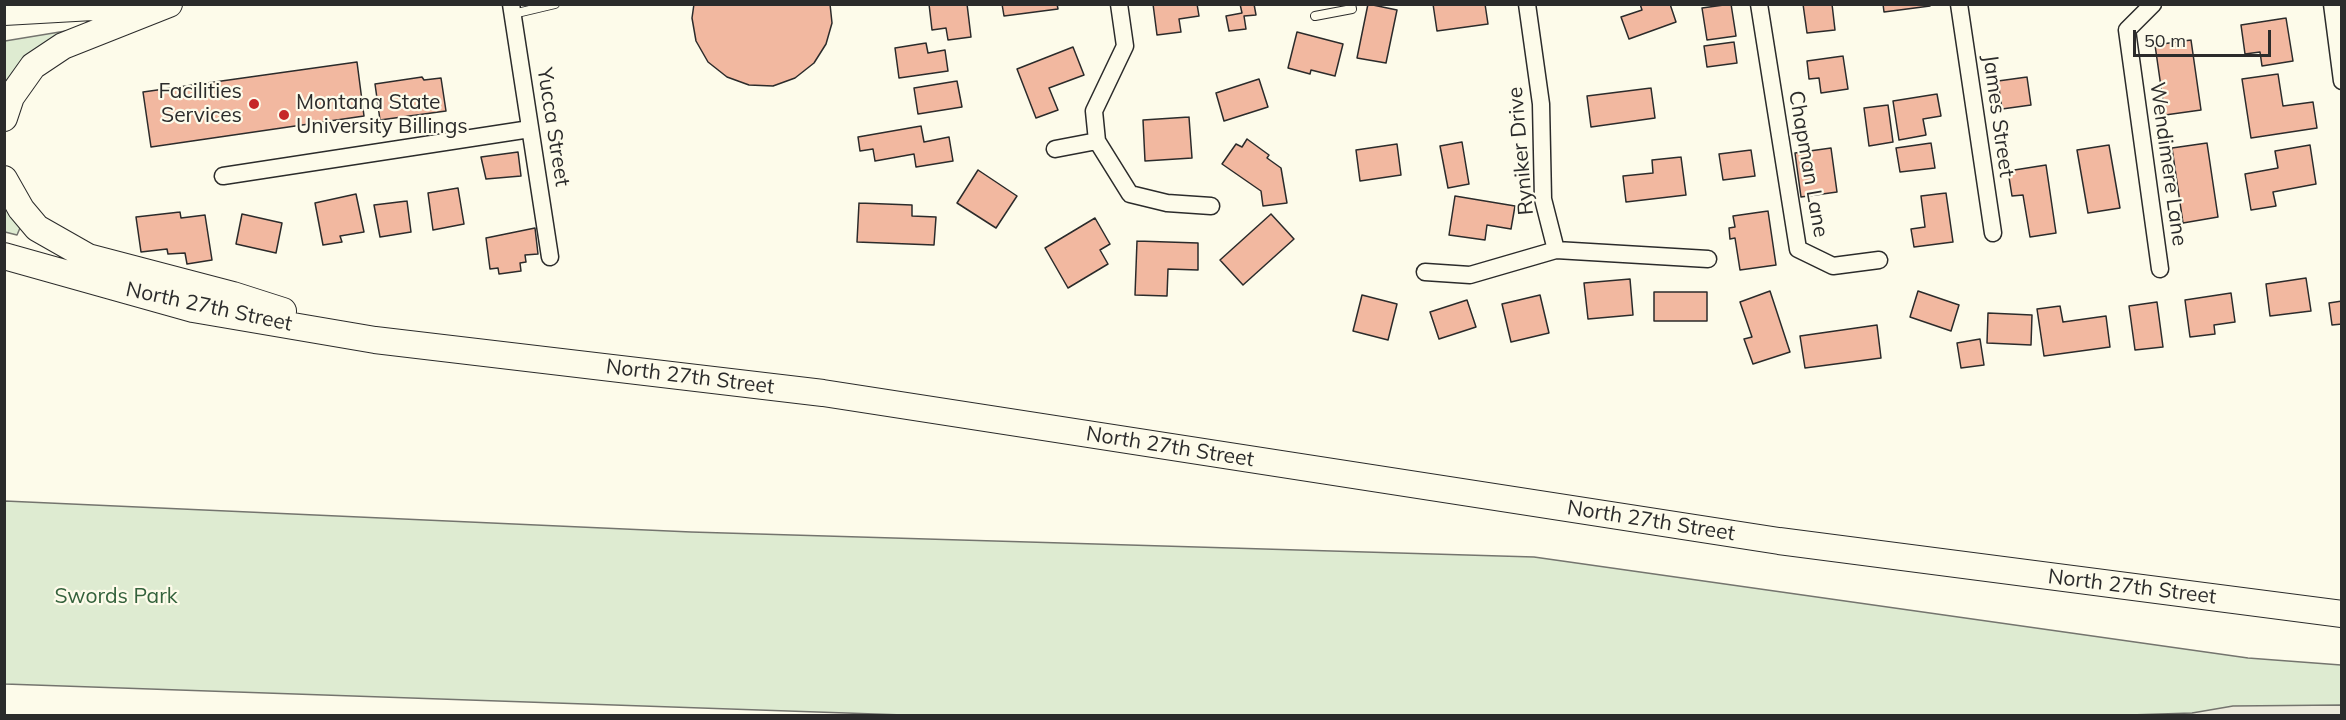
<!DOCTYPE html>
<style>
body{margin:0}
#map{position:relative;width:2346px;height:720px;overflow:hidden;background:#fdfbea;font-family:Mulish,sans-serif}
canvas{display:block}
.frame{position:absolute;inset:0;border:6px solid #2b2b2b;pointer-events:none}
.scale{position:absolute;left:2133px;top:30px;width:138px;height:27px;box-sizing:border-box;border:3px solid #2b2b2b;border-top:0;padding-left:8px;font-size:18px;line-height:21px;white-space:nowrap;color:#2b2b2b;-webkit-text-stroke:4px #fdfbea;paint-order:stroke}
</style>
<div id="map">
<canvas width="2346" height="720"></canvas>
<div class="frame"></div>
<div class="scale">50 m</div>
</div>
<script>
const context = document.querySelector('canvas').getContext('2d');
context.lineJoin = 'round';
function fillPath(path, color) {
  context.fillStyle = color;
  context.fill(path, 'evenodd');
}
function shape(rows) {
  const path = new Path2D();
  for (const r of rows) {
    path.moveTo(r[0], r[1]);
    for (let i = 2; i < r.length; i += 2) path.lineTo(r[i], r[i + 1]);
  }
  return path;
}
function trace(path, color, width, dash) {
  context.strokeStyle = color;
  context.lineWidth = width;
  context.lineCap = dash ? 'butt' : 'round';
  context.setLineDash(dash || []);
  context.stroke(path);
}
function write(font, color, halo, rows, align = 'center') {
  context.font = font + ' Mulish,sans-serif';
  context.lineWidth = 4.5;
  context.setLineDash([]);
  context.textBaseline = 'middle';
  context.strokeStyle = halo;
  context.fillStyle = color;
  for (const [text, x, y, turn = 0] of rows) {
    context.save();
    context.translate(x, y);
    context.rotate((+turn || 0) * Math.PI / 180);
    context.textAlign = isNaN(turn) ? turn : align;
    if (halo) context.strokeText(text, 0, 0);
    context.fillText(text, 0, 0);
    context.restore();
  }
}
const green = shape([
 [96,26,5,89,5,41,96,26],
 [4,202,20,228,17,235,5,232,4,202],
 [5,501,691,532,1534,557,2248,658,2341,665,2342,715,933,716,5,684,5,501]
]);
fillPath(green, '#deebd1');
trace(green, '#74746e', 1.5);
const parking = shape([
 [2341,705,2341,716,2129,715,2192,713,2233,706,2341,705]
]);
fillPath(parking, '#eceadb');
trace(parking, '#74746e', 1.5);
const building = shape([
 [694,4,830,4,832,23,826,44,814,63,795,78,773,86,749,85,727,77,708,62,696,41,692,18,694,4],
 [929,4,967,4,971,37,948,40,946,28,932,30,929,4],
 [1002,4,1057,4,1058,9,1004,16,1002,4],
 [1153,4,1197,4,1199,16,1179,19,1181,32,1157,35,1153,4],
 [1240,4,1254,4,1256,15,1244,16,1246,29,1229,31,1226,16,1242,13,1240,4],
 [1368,4,1397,10,1386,63,1357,58,1368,4],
 [1433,4,1485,4,1488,24,1437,31,1433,4],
 [1640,4,1670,4,1676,22,1629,39,1621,17,1642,10,1640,4],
 [1731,4,1736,36,1707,40,1702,8,1731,4],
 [1803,4,1832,4,1835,30,1807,33,1803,4],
 [1883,4,1930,4,1930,6,1884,12,1883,4],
 [2286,18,2293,61,2262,66,2260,52,2245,54,2241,25,2286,18],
 [1297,32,1343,44,1335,76,1311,70,1310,74,1288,68,1297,32],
 [2191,40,2201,110,2165,115,2155,45,2191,40],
 [1734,42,1737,63,1707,67,1704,46,1734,42],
 [926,43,928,53,945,50,948,71,899,78,895,48,926,43],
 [1073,47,1084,75,1049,88,1058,110,1036,118,1017,69,1073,47],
 [1843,56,1848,89,1821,93,1819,78,1809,79,1807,61,1843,56],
 [357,62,364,116,151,147,143,92,357,62],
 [2278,74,2283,106,2313,102,2317,128,2251,138,2242,79,2278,74],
 [422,77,424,80,441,78,446,111,380,120,375,84,422,77],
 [2027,77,2031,105,2002,109,1998,81,2027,77],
 [1259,79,1268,107,1224,121,1216,93,1259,79],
 [957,81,962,107,918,114,914,88,957,81],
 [1651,88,1655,118,1591,127,1587,96,1651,88],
 [1937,94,1941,116,1923,119,1926,135,1899,140,1893,101,1937,94],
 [1888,105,1893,142,1869,146,1864,108,1888,105],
 [1189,117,1192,158,1145,161,1143,120,1189,117],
 [921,126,924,142,949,137,953,161,916,167,914,154,875,161,873,149,860,151,858,137,921,126],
 [1247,139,1269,155,1267,158,1281,168,1287,203,1263,206,1261,191,1222,164,1236,144,1242,147,1247,139],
 [1462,142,1469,184,1448,188,1440,146,1462,142],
 [1931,143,1935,168,1900,172,1896,148,1931,143],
 [2207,143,2218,217,2183,223,2172,148,2207,143],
 [1397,144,1401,175,1360,181,1356,150,1397,144],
 [2109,145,2120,208,2088,213,2077,150,2109,145],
 [2310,145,2316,184,2273,192,2276,206,2251,210,2245,174,2278,168,2275,151,2310,145],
 [1831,148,1837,192,1801,197,1795,153,1831,148],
 [1751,150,1755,176,1723,180,1719,154,1751,150],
 [518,152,521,176,486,179,481,157,518,152],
 [1681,157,1686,195,1626,202,1623,176,1653,173,1652,160,1681,157],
 [2046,165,2056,233,2030,237,2023,195,2012,196,2008,171,2046,165],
 [978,170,1017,196,996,228,957,203,978,170],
 [458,188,464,224,433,230,428,193,458,188],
 [1946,193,1953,242,1914,247,1911,229,1925,227,1921,196,1946,193],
 [356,194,364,232,340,236,342,242,323,245,315,203,356,194],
 [1455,196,1515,206,1511,229,1487,225,1485,240,1449,235,1455,196],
 [407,201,411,232,380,237,374,205,407,201],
 [859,203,912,205,912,216,936,217,934,245,857,242,859,203],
 [1768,211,1776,265,1740,270,1735,238,1730,239,1729,228,1735,227,1733,216,1768,211],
 [180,212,181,218,205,215,212,260,187,264,185,253,168,254,167,249,141,252,136,217,180,212],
 [242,214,282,223,276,253,236,244,242,214],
 [1271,214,1294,239,1243,285,1220,260,1271,214],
 [1095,218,1110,244,1100,250,1108,264,1068,288,1045,248,1095,218],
 [535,228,538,254,525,255,526,262,520,263,521,271,499,274,498,268,490,269,486,238,535,228],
 [1137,241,1198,243,1198,270,1168,269,1167,296,1135,295,1137,241],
 [2306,278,2311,311,2270,316,2266,284,2306,278],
 [1630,279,1633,315,1588,319,1584,283,1630,279],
 [1770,291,1790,352,1753,364,1744,339,1752,337,1740,302,1770,291],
 [1918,291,1959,305,1951,331,1910,317,1918,291],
 [1654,292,1707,292,1707,321,1654,321,1654,292],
 [2231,293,2235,322,2214,325,2215,334,2190,337,2185,300,2231,293],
 [1362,295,1397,304,1388,340,1353,331,1362,295],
 [1540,295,1549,333,1511,342,1502,304,1540,295],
 [1467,300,1476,327,1439,339,1430,312,1467,300],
 [2342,301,2342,324,2332,325,2329,303,2342,301],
 [2157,302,2163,347,2135,350,2129,306,2157,302],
 [2060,306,2063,322,2106,316,2110,347,2044,356,2037,309,2060,306],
 [1988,313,2032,315,2031,345,1987,343,1988,313],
 [1877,325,1881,358,1805,368,1800,336,1877,325],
 [1980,339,1984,365,1961,368,1957,343,1980,339]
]);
fillPath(building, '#f2b8a0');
trace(building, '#2b2b2b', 1.5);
const service = shape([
 [513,14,555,4],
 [1315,16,1352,9,1351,4]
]);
const minor = shape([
 [511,4,550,257],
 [1119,4,1125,46,1094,111,1097,141,1130,194,1167,203,1211,206],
 [1527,4,1541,104,1543,199,1556,250,1708,259],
 [1759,4,1798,249,1833,266,1879,260],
 [1959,4,1993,233],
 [2153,4,2127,30,2160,269],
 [2332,4,2342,81],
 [1055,149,1097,141],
 [223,176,530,129],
 [1425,272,1470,275,1556,250]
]);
const primary = shape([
 [4,12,146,4],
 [4,118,11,97,33,66,63,46,169,4],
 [4,179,21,209,37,228,88,257,233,295,283,311],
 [4,256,193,309,375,340,823,393,1779,541,2342,614]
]);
trace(service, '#2b2b2b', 10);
trace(minor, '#2b2b2b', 19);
trace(primary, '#2b2b2b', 28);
trace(service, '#fdfbea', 8);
trace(minor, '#fdfbea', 16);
trace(primary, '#fdfbea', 26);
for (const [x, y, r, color] of [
 [254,104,6,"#c62828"],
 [284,115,6,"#c62828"]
]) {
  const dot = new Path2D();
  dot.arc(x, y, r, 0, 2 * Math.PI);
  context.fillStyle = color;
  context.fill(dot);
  trace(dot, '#fdfbea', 2);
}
write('21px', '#2b2b2b', '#fdfbea', [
 ["Facilities",242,92],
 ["Services",242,116],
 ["Montana State",296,103,"left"],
 ["University Billings",296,127,"left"]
], 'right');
write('21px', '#2b2b2b', '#fdfbea', [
 ["James Street",1998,116,82],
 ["Yucca Street",553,127,81],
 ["Ryniker Drive",1521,151,-95],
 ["Chapman Lane",1808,164,80],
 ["Wendimere Lane",2168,164,82],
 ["North 27th Street",209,307,12],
 ["North 27th Street",690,377,7],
 ["North 27th Street",1170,447,9],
 ["North 27th Street",1651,521,9],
 ["North 27th Street",2132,587,7]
]);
write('21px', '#34623c', '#fdfbea', [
 ["Swords Park",116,597]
]);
</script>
